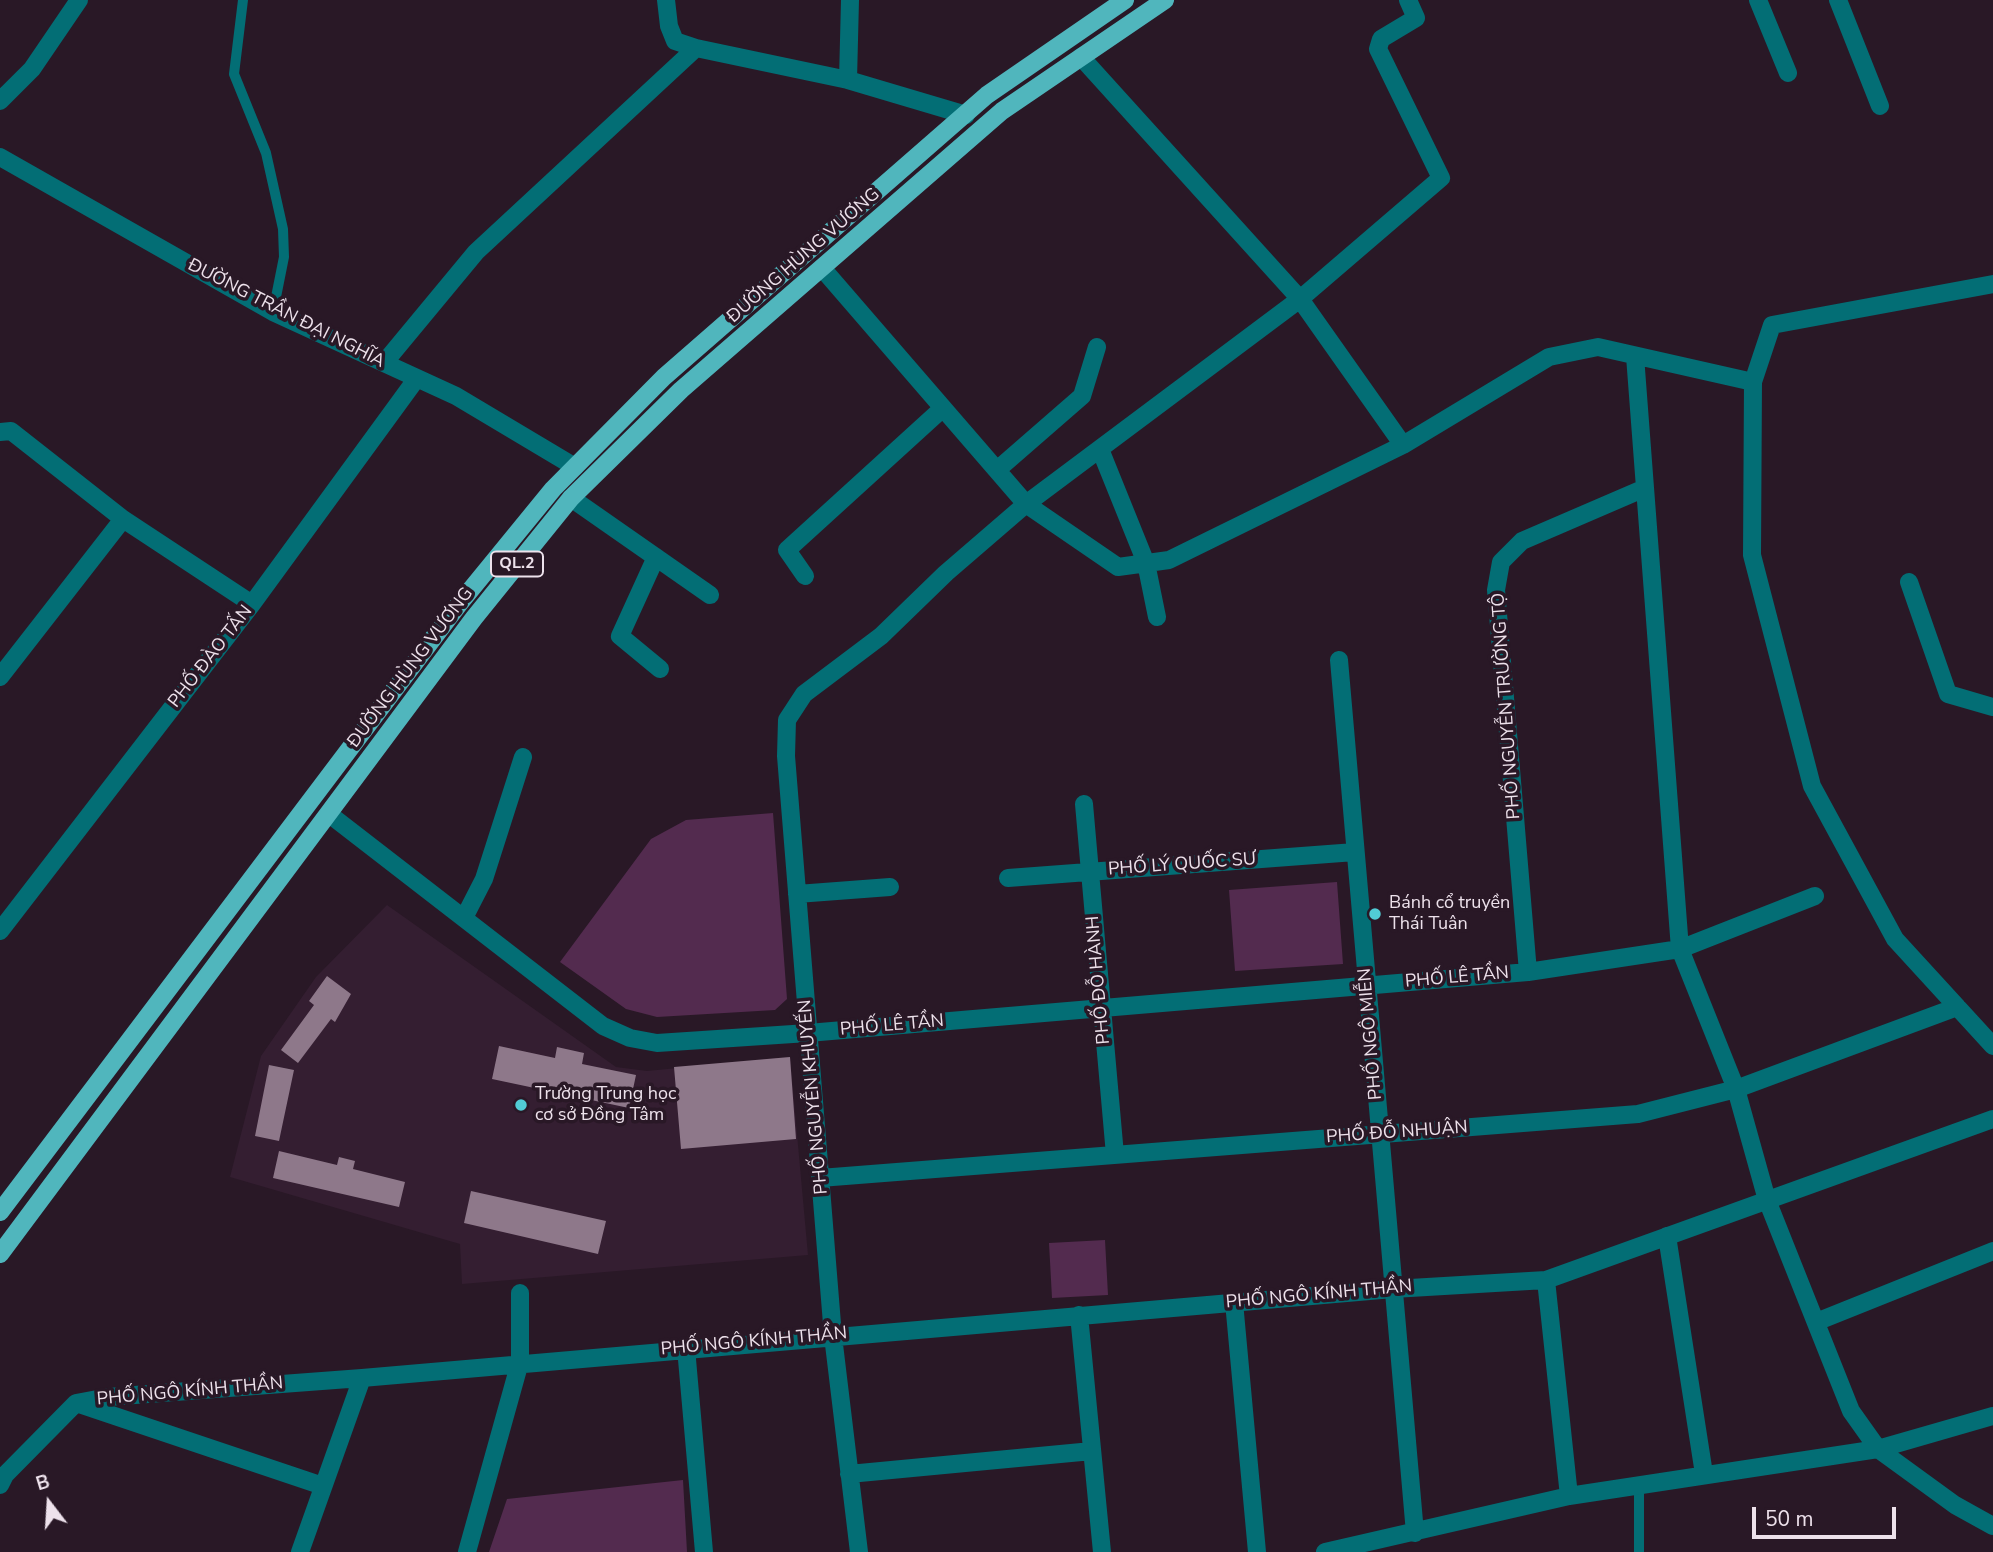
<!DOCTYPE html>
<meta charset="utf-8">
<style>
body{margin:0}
#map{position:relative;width:1993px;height:1552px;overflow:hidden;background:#291826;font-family:"Nunito Sans",sans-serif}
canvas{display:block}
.north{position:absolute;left:14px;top:1468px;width:70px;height:70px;-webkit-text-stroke:5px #291826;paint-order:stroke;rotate:343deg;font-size:19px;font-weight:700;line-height:28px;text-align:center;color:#ede1eb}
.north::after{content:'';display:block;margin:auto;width:24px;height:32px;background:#ede1eb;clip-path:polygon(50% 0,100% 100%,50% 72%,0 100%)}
.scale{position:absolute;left:1752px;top:1507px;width:144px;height:32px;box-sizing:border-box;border:4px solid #ede1eb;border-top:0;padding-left:9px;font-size:21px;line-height:24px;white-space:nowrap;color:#ede1eb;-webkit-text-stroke:5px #291826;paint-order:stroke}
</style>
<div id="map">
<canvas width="1993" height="1552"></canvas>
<div class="north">B</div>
<div class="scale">50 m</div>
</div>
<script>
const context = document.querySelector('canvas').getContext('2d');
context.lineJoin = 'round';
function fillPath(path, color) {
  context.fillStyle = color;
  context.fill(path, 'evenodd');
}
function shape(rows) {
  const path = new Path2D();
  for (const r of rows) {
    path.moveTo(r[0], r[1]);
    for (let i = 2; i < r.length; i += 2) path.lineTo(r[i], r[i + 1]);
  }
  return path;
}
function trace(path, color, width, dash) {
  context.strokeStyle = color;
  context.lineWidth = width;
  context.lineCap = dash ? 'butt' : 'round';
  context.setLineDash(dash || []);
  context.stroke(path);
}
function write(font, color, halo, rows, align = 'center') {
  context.font = font + ' "Nunito Sans",sans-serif';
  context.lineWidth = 7;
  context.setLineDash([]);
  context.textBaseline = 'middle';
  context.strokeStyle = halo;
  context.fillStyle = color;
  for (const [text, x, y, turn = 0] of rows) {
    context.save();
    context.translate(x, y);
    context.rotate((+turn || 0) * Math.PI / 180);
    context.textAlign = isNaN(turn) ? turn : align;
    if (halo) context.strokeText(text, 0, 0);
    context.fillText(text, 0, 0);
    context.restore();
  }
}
fillPath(shape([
 [387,905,616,1067,647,1071,790,1057,808,1255,462,1284,460,1244,230,1177,261,1056,316,977]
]), '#341e31');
fillPath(shape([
 [773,813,787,999,775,1010,657,1017,626,1009,560,962,651,839,686,820],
 [1337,882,1343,964,1235,971,1229,890],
 [1105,1240,1108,1295,1052,1298,1049,1243],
 [683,1480,687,1552,489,1552,507,1499]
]), '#532b4f');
fillPath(shape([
 [327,976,351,994,335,1022,331,1019,298,1063,281,1050,314,1005,309,1001],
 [499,1046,555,1058,557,1047,584,1053,582,1064,636,1075,629,1108,492,1079],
 [790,1057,796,1139,681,1149,674,1067],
 [269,1065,294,1070,279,1141,255,1136],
 [279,1151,337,1165,339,1157,355,1161,353,1169,405,1182,399,1207,273,1178],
 [471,1191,606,1221,598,1254,464,1223]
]), '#8e788a');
trace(shape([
 [243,0,234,74,266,153,283,229,284,257,273,312],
 [1639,1484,1639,1552]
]), '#036e75', 10);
trace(shape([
 [666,0,669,26,675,41,696,48,848,80],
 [850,0,848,80,966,115],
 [1758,0,1788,73],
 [1838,0,1880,106],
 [1081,57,1300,299,1403,445],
 [0,101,32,69,79,0],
 [0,157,273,312,456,396,575,467],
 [822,268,1026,504,1118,567,1169,560,1403,445,1549,357,1598,347,1753,382],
 [1993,284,1772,325,1753,382,1752,555,1812,786,1895,939,1993,1046],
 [1635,356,1680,949,1736,1089,1767,1200,1851,1411,1878,1449,1955,1505,1993,1526],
 [384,363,476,252,696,48],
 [0,432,11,431,123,519,252,604],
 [1100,449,1146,563,1157,617],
 [997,470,1082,396,1097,347],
 [571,498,710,595],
 [656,557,620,636,660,669],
 [805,576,787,550,943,408],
 [1909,582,1948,694,1993,707],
 [1339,660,1415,1533],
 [0,677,123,519],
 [1084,804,1115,1155],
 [329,814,603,1026,630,1038,657,1043,808,1033,1528,972,1680,949,1815,896],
 [1008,878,1355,852],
 [797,894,890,887],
 [465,916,484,879,523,757],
 [0,931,252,604,417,378],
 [1528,972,1496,590,1501,562,1522,541,1645,488],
 [820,1178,1638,1114,1736,1089,1957,1007],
 [1667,1236,1704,1474],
 [1546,1280,1569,1496],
 [1234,1302,1257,1552],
 [1079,1315,1102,1552],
 [1816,1322,1993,1251],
 [686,1348,704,1552],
 [79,1404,323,1486],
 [849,1474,1092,1451],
 [0,1485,5,1475,76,1403,108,1397,362,1378,1393,1289,1546,1280,1993,1119],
 [300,1552,362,1378],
 [467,1552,520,1362,520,1293],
 [859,1552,833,1336,786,756,787,720,804,694,881,636,946,573,1026,504,1300,299,1441,178,1378,49,1381,39,1416,18,1408,0],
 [1325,1552,1569,1496,1878,1449,1993,1416]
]), '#036e75', 18);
trace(shape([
 [0,1212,459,604,553,489,664,377,987,95,1125,0],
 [0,1254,474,618,571,498,681,390,1002,111,1165,0]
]), '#50b6bd', 18);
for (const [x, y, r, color] of [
 [1375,914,7,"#51ccd5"],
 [521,1105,7,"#51ccd5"]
]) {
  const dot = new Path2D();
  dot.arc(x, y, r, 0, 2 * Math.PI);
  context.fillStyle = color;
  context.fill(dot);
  trace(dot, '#291826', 2.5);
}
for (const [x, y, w] of [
 [517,564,52]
]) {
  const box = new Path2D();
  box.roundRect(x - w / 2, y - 12.5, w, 25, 5);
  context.fillStyle = '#291826';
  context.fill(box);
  trace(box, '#ede1eb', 2);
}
write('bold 16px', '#ede1eb', null, [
 ["QL.2",517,564]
]);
write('18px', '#ede1eb', '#291826', [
 ["ĐƯỜNG HÙNG VƯƠNG",804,256,-41],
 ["ĐƯỜNG TRẦN ĐẠI NGHĨA",286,314,27],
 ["PHỐ ĐÀO TẤN",211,657,-52],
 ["ĐƯỜNG HÙNG VƯƠNG",411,668,-53],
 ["PHỐ NGUYỄN TRƯỜNG TỘ",1507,706,-94],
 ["PHỐ LÝ QUỐC SƯ",1182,865,-4],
 ["PHỐ LÊ TẦN",1457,978,-5],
 ["PHỐ ĐỖ HÀNH",1099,980,-95],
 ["PHỐ LÊ TẦN",892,1026,-5],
 ["PHỐ NGÔ MIỄN",1371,1034,-95],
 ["PHỐ NGUYỄN KHUYẾN",814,1097,-95],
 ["PHỐ ĐỖ NHUẬN",1397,1133,-4],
 ["PHỐ NGÔ KÍNH THẦN",1319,1295,-5],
 ["PHỐ NGÔ KÍNH THẦN",754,1342,-5],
 ["PHỐ NGÔ KÍNH THẦN",190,1392,-5]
]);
write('18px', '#ede1eb', '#291826', [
 ["Bánh cổ truyền",1389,904],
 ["Thái Tuân",1389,925],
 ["Trường Trung học",535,1095],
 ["cơ sở Đồng Tâm",535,1116]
], 'left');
</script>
